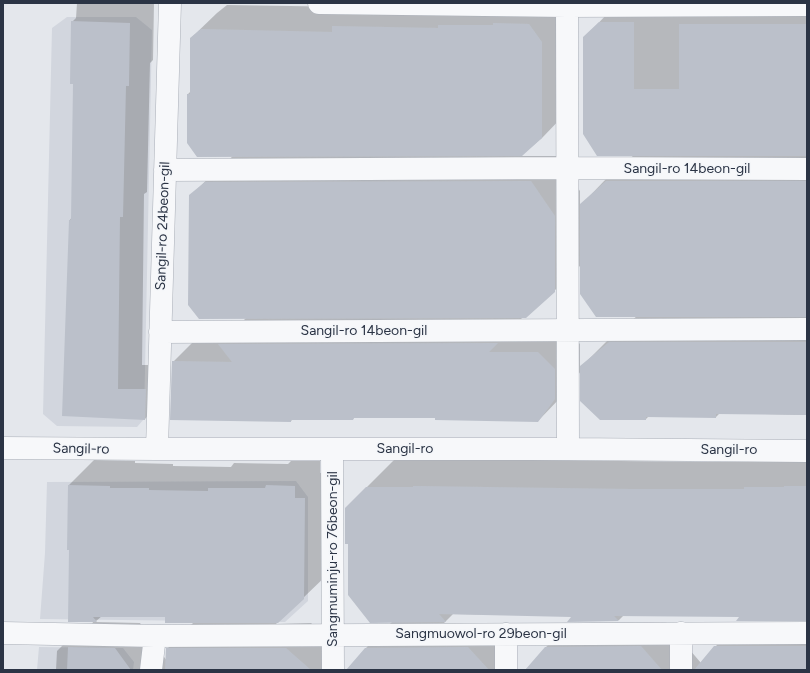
<!DOCTYPE html>
<style>
body{margin:0}
#map{position:relative;width:810px;height:673px;overflow:hidden;background:#e4e7ec;font-family:Figtree,sans-serif}
canvas{display:block}
.frame{position:absolute;inset:0;border:4px solid #2b3445;pointer-events:none}
</style>
<div id="map">
<canvas width="810" height="673"></canvas>
<div class="frame"></div>
</div>
<script>
const context = document.querySelector('canvas').getContext('2d');
context.lineJoin = 'round';
function fillPath(path, color) {
  context.fillStyle = color;
  context.fill(path, 'evenodd');
}
function shape(rows) {
  const path = new Path2D();
  for (const r of rows) {
    path.moveTo(r[0], r[1]);
    for (let i = 2; i < r.length; i += 2) path.lineTo(r[i], r[i + 1]);
  }
  return path;
}
function trace(path, color, width, dash) {
  context.strokeStyle = color;
  context.lineWidth = width;
  context.lineCap = dash ? 'butt' : 'round';
  context.setLineDash(dash || []);
  context.stroke(path);
}
function write(font, color, halo, rows, align = 'center') {
  context.font = font + ' Figtree,sans-serif';
  context.lineWidth = 3;
  context.setLineDash([]);
  context.textBaseline = 'middle';
  context.strokeStyle = halo;
  context.fillStyle = color;
  for (const [text, x, y, turn = 0] of rows) {
    context.save();
    context.translate(x, y);
    context.rotate((+turn || 0) * Math.PI / 180);
    context.textAlign = isNaN(turn) ? turn : align;
    if (halo) context.strokeText(text, 0, 0);
    context.fillText(text, 0, 0);
    context.restore();
  }
}
fillPath(shape([
 [67,17,136,17,152,30,144,419,137,427,57,426,43,414,52,28],
 [296,481,308,497,308,601,285,622,40,619,45,553,47,482],
 [39,647,123,648,134,662,133,670,37,670]
]), '#d2d6de');
fillPath(shape([
 [77,3,154,3,153,60,150,63,147,192,144,194,142,365,170,365,169,394,145,419,63,415,70,220,72,217,74,83,72,22,76,18],
 [557,3,567,112,542,138,520,156,556,156,580,191,580,206,606,179,634,155,584,38,609,12,807,3,807,415,720,413,716,417,649,416,646,419,581,371,563,395,538,421,436,418,355,417,353,419,293,419,291,421,173,362,198,337,227,337,246,318,190,196,216,171,233,156,188,94,191,91,191,38,217,13,227,5,353,7],
 [581,265,637,316,607,341,580,368,580,344,563,328,513,327,523,317,554,291],
 [442,459,711,462,770,462,772,460,807,459,807,616,624,615,619,620,569,621,573,616,453,614,444,623,493,623,509,639,508,670,347,670,366,648,393,621,367,487,394,460,440,460],
 [94,460,135,461,135,463,173,464,173,466,231,467,234,463,288,464,291,461,320,461,320,473,329,473,329,573,276,624,311,623,332,641,331,670,56,670,57,651,82,626,90,626,94,621,70,549,69,485],
 [102,616,166,616,194,622,167,649,167,661,140,623,95,622],
 [666,622,701,663,715,647,740,622,798,622,792,628,807,628,807,670,526,670,546,647,571,623]
]), '#0003');
fillPath(shape([
 [71,21,130,23,129,86,126,86,123,217,120,217,118,389,146,389,145,420,62,416,69,220,71,220,73,84,70,84],
 [599,22,634,22,634,89,679,89,679,24,807,24,807,156,597,156,583,134,583,37],
 [493,23,529,24,542,42,542,138,522,156,197,157,187,143,187,94,190,94,190,38,201,29,332,32,332,26,438,28,438,25,493,25],
 [531,181,555,216,555,292,526,318,199,319,188,305,189,195,205,182],
 [606,181,807,181,807,317,596,317,580,294,580,204],
 [609,342,807,342,807,415,716,414,716,418,646,417,646,420,600,420,580,401,580,366],
 [498,343,489,352,538,352,555,369,555,399,538,422,435,420,435,418,354,418,353,420,291,420,291,422,170,420,172,361,232,362,218,344],
 [68,485,110,486,110,488,149,488,149,490,208,491,208,488,265,488,266,485,295,486,295,498,305,498,304,599,278,623,165,623,165,617,93,617,97,622,68,622,69,550,67,550],
 [413,486,629,489,744,489,744,487,784,487,784,486,807,486,807,621,736,621,739,617,614,616,619,621,567,622,571,617,439,614,446,622,370,623,348,595,348,544,345,544,345,508,366,487,413,487],
 [641,646,662,670,525,670,545,647],
 [714,646,807,646,807,670,694,670],
 [68,647,115,648,131,670,67,670],
 [468,647,489,670,346,670,365,648],
 [166,648,286,648,311,670,165,670]
]), '#bbc0ca');
const minor = shape([
 [319,3,567,6,807,5],
 [567,3,568,449],
 [165,170,567,168,807,169],
 [160,332,807,329],
 [3,448,157,449,568,449,807,451],
 [157,449,170,3],
 [332,449,333,670],
 [3,633,155,636,807,633],
 [681,633,681,670],
 [506,634,506,670],
 [151,670,155,636]
]);
trace(minor, '#a9aeb7', 23);
trace(minor, '#f7f8fa', 22);
write('14px', '#2b3445', '#f4f6f9', [
 ["Sangil-ro 14beon-gil",687,169],
 ["Sangil-ro 24beon-gil",163,226,-88],
 ["Sangil-ro 14beon-gil",364,331],
 ["Sangil-ro",81,449,1],
 ["Sangil-ro",405,449],
 ["Sangil-ro",729,450],
 ["Sangmuminju-ro 76beon-gil",333,559,-90],
 ["Sangmuowol-ro 29beon-gil",481,634]
]);
</script>
